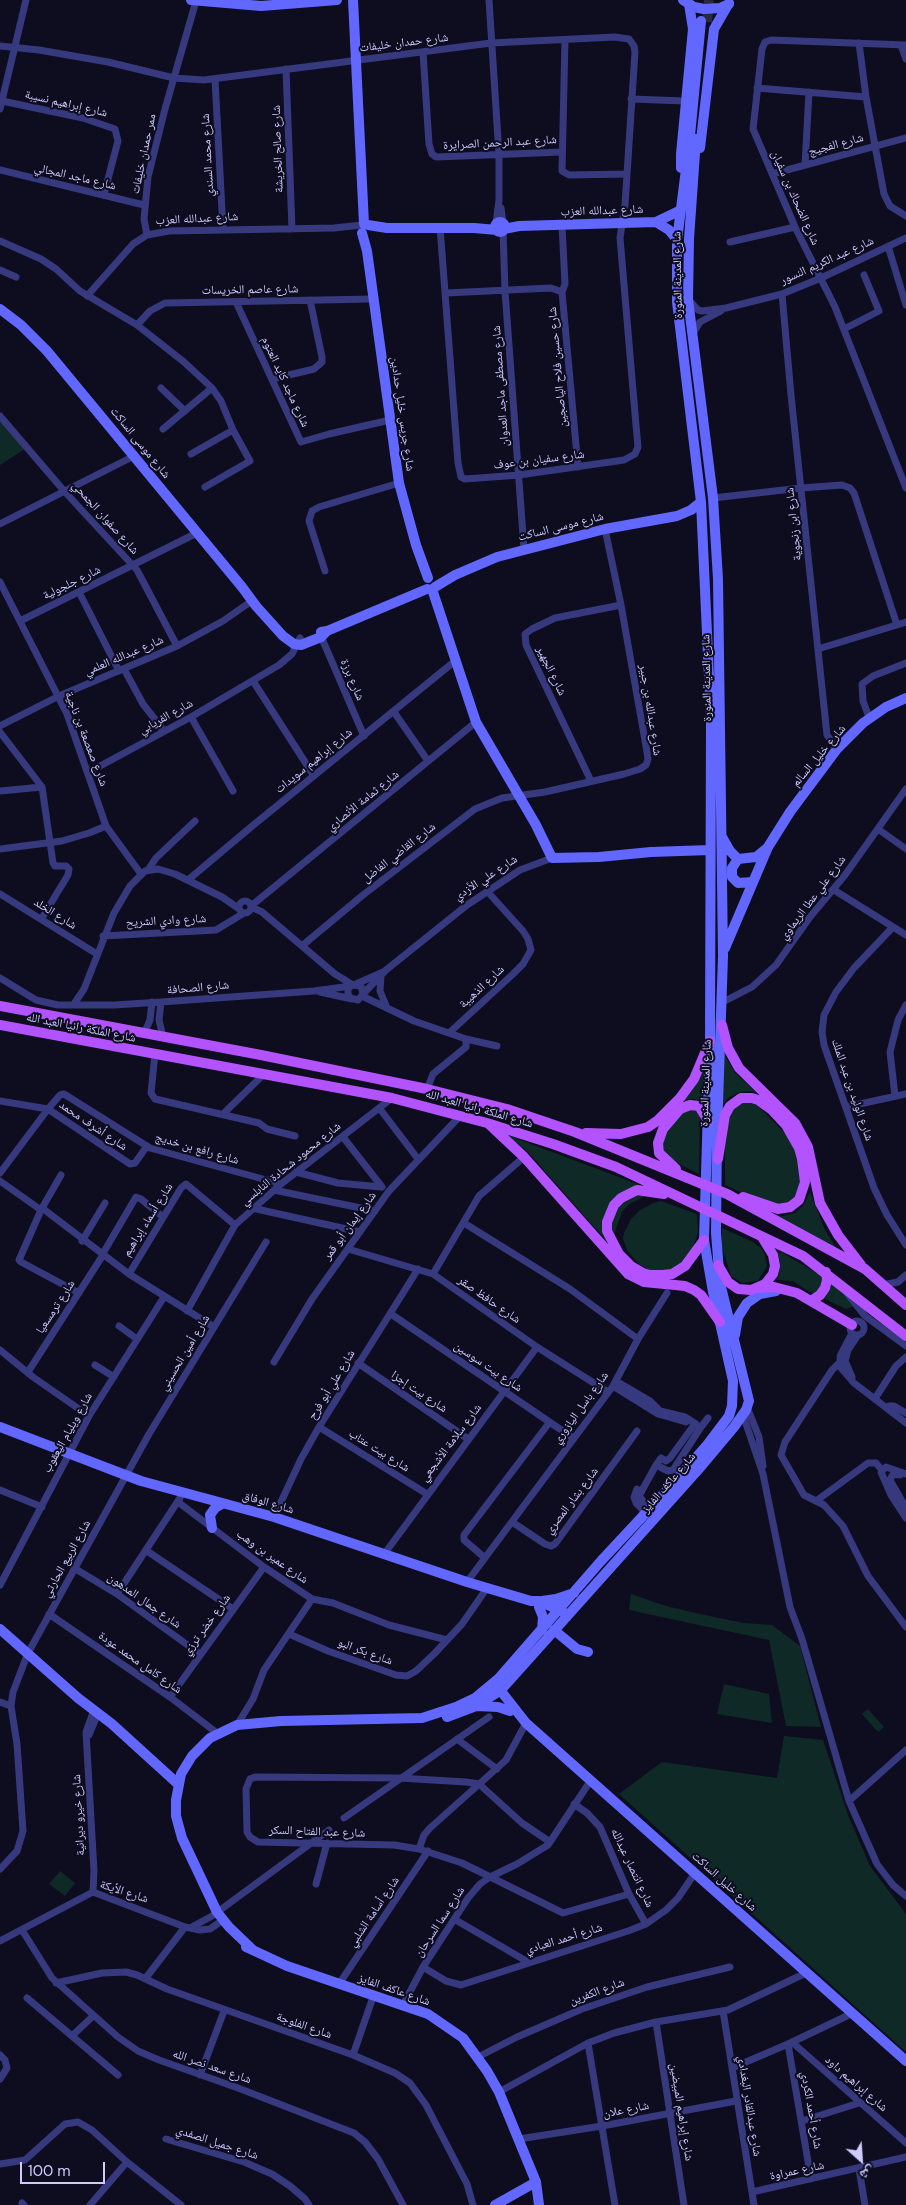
<!DOCTYPE html>
<meta charset="utf-8">
<style>
body{margin:0}
#map{position:relative;width:906px;height:2205px;overflow:hidden;background:#0e0c1f;font-family:"DM Sans","Noto Naskh Arabic",sans-serif}
canvas{display:block}
.north{position:absolute;left:836px;top:2135px;width:50px;height:50px;-webkit-text-stroke:4px #0e0c1f;paint-order:stroke;rotate:154deg;font-size:14px;font-weight:700;line-height:20px;text-align:center;color:#cdcbff}
.north::after{content:'';display:block;margin:auto;width:18px;height:22px;background:#cdcbff;clip-path:polygon(50% 0,100% 100%,50% 72%,0 100%)}
.scale{position:absolute;left:20px;top:2162px;width:85px;height:22px;box-sizing:border-box;border:2px solid #cdcbff;border-top:0;padding-left:6px;font-size:15px;line-height:18px;white-space:nowrap;color:#cdcbff;-webkit-text-stroke:4px #0e0c1f;paint-order:stroke}
</style>
<div id="map">
<canvas width="906" height="2205"></canvas>
<div class="north">ش</div>
<div class="scale">100 m</div>
</div>
<script>
const context = document.querySelector('canvas').getContext('2d');
context.lineJoin = 'round';
function fillPath(path, color) {
  context.fillStyle = color;
  context.fill(path, 'evenodd');
}
function shape(rows) {
  const path = new Path2D();
  for (const r of rows) {
    if (r.length === 3) {
      path.moveTo(r[0] + r[2], r[1]);
      path.arc(r[0], r[1], r[2], 0, 2 * Math.PI);
      continue;
    }
    path.moveTo(r[0], r[1]);
    for (let i = 2; i < r.length; i += 2) path.lineTo(r[i], r[i + 1]);
  }
  return path;
}
function trace(path, color, width, dash) {
  context.strokeStyle = color;
  context.lineWidth = width;
  context.lineCap = dash ? 'butt' : 'round';
  context.setLineDash(dash || []);
  context.stroke(path);
}
function write(font, color, halo, rows, align = 'center') {
  context.font = font + ' "DM Sans","Noto Naskh Arabic",sans-serif';
  context.lineWidth = 4;
  context.setLineDash([]);
  context.textBaseline = 'middle';
  context.strokeStyle = halo;
  context.fillStyle = color;
  for (const [text, x, y, turn = 0] of rows) {
    context.save();
    context.translate(x, y);
    context.rotate((+turn || 0) * Math.PI / 180);
    context.textAlign = isNaN(turn) ? turn : align;
    if (halo) context.strokeText(text, 0, 0);
    context.fillText(text, 0, 0);
    context.restore();
  }
}
fillPath(shape([
 [0,416,28,447,0,465],
 [723,1052,735,1073,760,1095,752,1091,740,1092,728,1098,721,1108],
 [705,1068,705,1103,695,1099,684,1100],
 [742,1102,750,1102,759,1107,789,1137,794,1148,802,1182,799,1195,785,1207,760,1201,725,1185,725,1127,729,1113],
 [694,1108,700,1115,699,1174,671,1160,664,1154,662,1138,681,1112],
 [507,1135,656,1191,629,1204,622,1212,615,1232,615,1240,611,1246,528,1152],
 [810,1192,825,1230,837,1249,773,1214,783,1216,795,1213,803,1206],
 [661,1201,697,1214,698,1231,693,1249,685,1261,670,1270,650,1270,640,1265,628,1252,623,1239,624,1233,631,1219,639,1211,653,1203],
 [722,1228,753,1242,761,1248,765,1255,767,1266,758,1281,742,1283,731,1276,722,1247],
 [781,1252,825,1278,854,1302,854,1306,846,1309,808,1291,793,1281,778,1280,780,1264,778,1253],
 [631,1594,666,1606,700,1614,744,1623,772,1625,800,1646,821,1727,786,1726,769,1640,629,1610],
 [724,1684,769,1694,772,1723,717,1714],
 [868,1709,884,1727,878,1732,862,1714],
 [784,1736,823,1740,848,1815,870,1866,906,1914,906,2052,619,1794,662,1762,777,1778],
 [60,1871,75,1883,65,1896,49,1884]
]), '#0f2927');
trace(shape([
 [707,22,709,0]
]), '#2b2941', 10, [10, 5]);
trace(shape([
 [489,0,499,155,499,200,496,223],
 [565,40,562,171,569,175,627,174],
 [859,43,866,97],
 [901,45,906,59],
 [906,45,771,40,765,42,762,49,753,129,795,227,835,307,906,488],
 [0,46,39,50,108,62,174,78,204,80,491,43,615,37,629,39,634,46,635,52,625,205,620,238,636,425,638,447,635,454,624,460,519,475,465,479,461,477,458,463,440,227],
 [423,52,429,144,432,154,436,157,562,152],
 [286,69,292,229],
 [215,79,223,230],
 [757,88,866,97,884,194,890,206,906,216],
 [631,99,685,101],
 [2,101,83,118,115,129,118,141,104,194],
 [0,109,26,0],
 [805,165,809,92],
 [0,170,144,205],
 [772,174,906,138],
 [501,208,503,223],
 [503,230,505,291,524,549],
 [147,235,144,219,148,177,165,109,196,1],
 [0,241,41,259,56,269,80,291,137,325,184,362,212,388,221,401,233,430,250,461,205,487],
 [730,242,795,227],
 [888,246,906,305],
 [0,270,16,277],
 [562,292,565,284,562,225],
 [446,293,551,288,562,292,578,467],
 [782,294,791,395,827,735,837,749],
 [87,296,133,244,147,235,169,231,334,228,362,225],
 [690,301,698,310,702,311,726,308,782,294,821,278,906,238],
 [236,302,301,442,329,434,390,420],
 [137,325,150,311,165,303,372,299],
 [844,329,879,311,864,275],
 [693,333,700,322,721,311],
 [272,379,314,369,322,362,322,357,310,300],
 [161,388,185,411],
 [0,416,65,492,137,570,177,646],
 [163,429,212,388],
 [191,454,233,430],
 [713,498,801,488,842,485,850,488,854,493,897,625],
 [0,524,134,456],
 [325,571,309,521,312,511,319,507,399,483],
 [0,582,67,714,106,826,141,874],
 [79,592,119,671],
 [20,621,197,533],
 [320,634,364,736],
 [818,649,906,622],
 [124,669,143,704,164,731],
 [253,681,314,776],
 [394,712,428,761],
 [191,717,233,791],
 [869,717,863,701,862,684,873,676,906,663],
 [0,726,59,696,177,646,223,621,253,600],
 [0,732,42,787,53,863,55,866,66,866,69,869,68,875,42,918],
 [89,772,191,717,279,665,292,654,300,638],
 [591,781,526,645,525,634,532,629,555,618,621,605],
 [0,791,42,787],
 [878,829,906,849],
 [0,849,62,841,89,833,106,826],
 [148,870,156,858,195,821],
 [188,880,251,827,455,661],
 [834,890,906,935],
 [0,894,97,954],
 [245,907,6],
 [251,906,476,722],
 [251,907,262,912,335,974,353,985,361,986,363,994,358,1000,350,998,348,994,348,988,353,985],
 [893,927,854,968,836,992,824,1015,822,1032,824,1045,874,1188,887,1215,906,1245],
 [103,936,216,930,244,913],
 [303,945,363,895,475,809,502,798,545,792,624,774,640,769,646,765,648,759,646,746,621,605,605,529],
 [381,976,380,991,387,1008],
 [0,978,36,1000,58,1005,114,1005,161,1002,314,991,351,986],
 [356,984,383,972],
 [320,992,352,999],
 [363,994,386,970,467,905,520,870,552,858],
 [362,996,414,1021,466,1039,497,1046],
 [161,1002,159,1020,163,1037],
 [721,1003,752,987,776,965,810,917,845,875,906,789],
 [74,1004,84,989,114,913,130,886,145,871,158,869,175,874,222,897,238,908],
 [449,1033,512,975,523,964,531,950,528,939,523,931,487,891],
 [144,1034,150,1020,152,1002],
 [155,1054,151,1093,155,1099,259,1123,267,1129,295,1136],
 [427,1089,433,1074,466,1047,466,1039],
 [895,1096,890,1052,898,1020,906,1005],
 [0,1101,48,1109,130,1164,135,1163,147,1146],
 [846,1107,906,1094],
 [380,1109,418,1159],
 [223,1114,263,1075],
 [343,1137,382,1187],
 [296,1172,338,1183,381,1187],
 [0,1173,48,1109,60,1095,64,1094,150,1148,281,1184],
 [61,1175,41,1210,19,1260,21,1262,79,1293],
 [0,1181,41,1210],
 [274,1190,375,1211],
 [42,1208,129,1274,214,1327],
 [252,1208,360,1232],
 [464,1223,570,1289,638,1339],
 [82,1241,105,1203],
 [348,1249,433,1274,537,1347,608,1392],
 [102,1255,136,1197,141,1199,163,1217],
 [129,1274,181,1188,186,1184,235,1225],
 [433,1274,479,1196,524,1157],
 [882,1285,898,1282,906,1275],
 [847,1293,865,1316,906,1346],
 [187,1311,235,1225,281,1184,392,1098],
 [391,1314,573,1438],
 [857,1328,7],
 [119,1326,137,1339],
 [852,1333,840,1356,841,1368,854,1383,906,1423],
 [0,1350,33,1377,89,1416],
 [274,1362,312,1299,389,1191,461,1115],
 [358,1363,468,1439],
 [839,1363,832,1370,785,1442,781,1455,804,1495,824,1505,843,1526,868,1576,906,1627],
 [95,1365,114,1377],
 [28,1372,103,1255],
 [852,1377,845,1361,848,1350,858,1335],
 [616,1381,650,1401,660,1411,685,1417,696,1424],
 [613,1386,658,1414,686,1422],
 [876,1397,896,1366,906,1357],
 [889,1406,894,1406,906,1413],
 [747,1407,759,1437,763,1466],
 [743,1415,763,1474,790,1607,802,1639,849,1801,877,1864,893,1885,906,1896],
 [319,1427,427,1494],
 [701,1427,708,1418],
 [906,1474,886,1467,881,1472,891,1495,906,1518],
 [900,1475,893,1474,890,1480,906,1508],
 [637,1489,634,1497,636,1503,643,1510,642,1517],
 [0,1490,42,1507],
 [816,1501,868,1463,876,1463,882,1470],
 [178,1502,264,1567,312,1599,333,1603,389,1625,447,1640],
 [655,1503,645,1503,639,1496,656,1465,661,1458,666,1461,670,1458,694,1425,701,1427,673,1470,668,1471,656,1465],
 [274,1517,301,1459,319,1427,418,1269],
 [512,1522,545,1544,551,1546,555,1544,637,1431],
 [147,1551,233,1609],
 [385,1553,537,1347],
 [485,1558,464,1540,464,1535,549,1423],
 [74,1568,117,1594,200,1654],
 [467,1582,613,1386,638,1339,667,1293],
 [0,1585,89,1416,164,1297],
 [117,1594,180,1498],
 [49,1614,170,1697,217,1733],
 [289,1634,328,1651,396,1675,407,1676,416,1671,435,1653,462,1624,487,1588],
 [170,1697,264,1567],
 [0,1702,11,1706],
 [237,1725,253,1699,264,1670,312,1599],
 [89,1735,98,1713],
 [457,1739,497,1769],
 [849,1801,906,1750],
 [574,1804,587,1813,600,1827,629,1894,646,1924],
 [344,1818,489,1717],
 [550,1842,522,1823,479,1784,466,1782,399,1778,255,1777,250,1779,246,1789,247,1832,250,1837,258,1842,394,1845,419,1849,462,1863,563,1913,629,1894],
 [419,1849,424,1835,430,1828,506,1760,526,1723],
 [0,1869,17,1851,23,1831,17,1744,11,1706,13,1692,28,1653,149,1434,266,1242],
 [316,1884,327,1843],
 [93,1892,94,1871,86,1732,94,1710],
 [93,1892,185,1927,200,1930,210,1929,223,1920],
 [454,1919,528,1962],
 [190,1928,212,1916,329,1830],
 [22,1930,52,1978,118,2037,138,2051,159,2060,238,2088,354,2133,365,2142,378,2159,403,2205],
 [0,1941,93,1892],
 [423,1967,446,1981,461,1985,628,1931,646,1924,666,1910,678,1898,695,1873],
 [145,1979,185,1927],
 [56,1983,102,1973,126,1972,137,1975,167,1989,353,2055,395,2073,410,2083,426,2105,467,2184,473,2205],
 [339,1984,428,1851],
 [27,1998,118,2075],
 [403,2005,423,1967,468,1898,480,1884,490,1877,517,1864,548,1845,591,1780],
 [723,2011,754,2205],
 [656,2022,684,2205],
 [72,2036,93,2016],
 [792,2042,906,2143],
 [588,2043,615,2205],
 [788,2044,811,2179],
 [0,2055,5,2060,7,2068,0,2079],
 [353,2055,373,1997],
 [478,2057,517,2037,582,2009,647,1987,730,1967],
 [732,2068,788,2044,853,2013],
 [200,2075,224,2011],
 [499,2092,588,2043,614,2033,656,2022,728,2010,806,1973],
 [802,2121,859,2103],
 [166,2139,244,2162,272,2174,290,2186,305,2199,309,2205],
 [519,2139,602,2126,736,2101],
 [0,2164,25,2160,65,2124,78,2122,92,2130,127,2162,181,2205],
 [859,2169,865,2205],
 [752,2192,906,2157],
 [22,2203,24,2205],
 [90,2205,127,2162]
]), '#37397f', 7);
trace(shape([
 [191,0,261,6,337,0],
 [353,0,364,224],
 [683,0,694,7,704,9,720,8,729,4],
 [700,148,714,29,729,3],
 [681,168,681,154,693,29,689,4],
 [656,222,669,230,677,240],
 [500,227,5],
 [368,225,387,228,474,228,497,230],
 [504,229,519,226,656,222,681,210],
 [362,233,367,251,399,483,416,545,428,578],
 [0,309,21,325,47,351,242,587,256,606,283,636,294,644,301,645,321,637,327,631],
 [435,587,455,575,497,557,605,529,677,516,691,510,701,502],
 [432,589,476,722,536,825,552,858,599,857,651,852,710,850],
 [321,632,327,631,427,589],
 [722,837,730,851,738,859,756,857,767,848],
 [738,859,732,868,732,877,738,883,753,882],
 [725,948,768,847,790,812,837,749,863,723,886,707,906,698],
 [735,1335,738,1317,747,1303,760,1294,776,1291],
 [0,1427,141,1481,274,1517,467,1582,531,1601,539,1601,565,1613],
 [212,1528,210,1515,215,1508,222,1504],
 [542,1601,556,1599,574,1593],
 [539,1607,543,1617,542,1630],
 [0,1629,78,1698,112,1724,178,1784],
 [554,1630,577,1649,588,1652],
 [497,1686,526,1723,906,2061],
 [477,1706,498,1707,510,1711],
 [447,1717,476,1706,501,1690,698,1470,734,1427,746,1410,749,1401,720,1283,716,1233,717,1133,723,956,718,579,713,498,688,299,689,239,696,139],
 [246,1947,287,1966,428,2014,463,2038,487,2071,499,2092,536,2182,539,2205],
 [252,1949,229,1927,217,1912,182,1838,176,1816,176,1800,181,1774,192,1756,210,1738,237,1725,281,1721,422,1718,456,1707,475,1698,499,1678,601,1561,669,1488,707,1445,729,1416,732,1406,733,1381,713,1292,704,1240,710,1041,711,721,701,502,677,302,677,240,689,146,701,21],
 [495,2205,536,2182]
]), '#6268ff', 10);
trace(shape([
 [0,1006,261,1055,427,1089,507,1109,575,1132,727,1194,865,1269,906,1305],
 [0,1025,392,1098,487,1123,553,1144,616,1167,803,1256,906,1336],
 [722,1025,728,1048,739,1068,795,1123,808,1147,820,1203,838,1235,861,1265],
 [490,1125,524,1157,628,1274,644,1282,685,1286,694,1290,701,1295,720,1322],
 [586,1133,621,1134,648,1127,657,1121,680,1098,694,1079,710,1041],
 [718,1159,725,1115,730,1106,741,1098,752,1098,758,1100,772,1110,786,1125,799,1148,802,1159,805,1182,799,1200,790,1207,778,1209,743,1197],
 [676,1169,659,1153,658,1143,663,1129,680,1109,690,1105,699,1106,708,1121],
 [664,1194,637,1190,621,1198,614,1205,607,1222,607,1231,619,1254,631,1266,643,1273,650,1275,663,1275,672,1274,685,1266,704,1240],
 [718,1265,728,1282,738,1289,751,1290,765,1284,773,1274,775,1266,773,1255,762,1237],
 [759,1288,774,1287,797,1293,852,1325],
 [811,1301,820,1295,825,1288,827,1280,826,1272]
]), '#b352ff', 10);
write('12px', '#cdcbff', '#0e0c1f', [
 ["شارع حمدان خليفات",404,43,-7],
 ["شارع إبراهيم نسيبة",66,104,13],
 ["شارع عبد الرحمن الصرايرة",500,143,-3],
 ["شارع الفجيج",836,145,-15],
 ["شارع صالح الخريشة",278,149,-92],
 ["ممر حمدان خليفات",144,154,-78],
 ["شارع محمد السندي",208,155,-93],
 ["شارع ماجد المجالي",75,177,13],
 ["شارع الضحاك بن سفيان",795,198,66],
 ["شارع عبدالله العزب",602,211,-2],
 ["شارع عبدالله العزب",197,219,-3],
 ["شارع عبد الكريم النسور",827,261,-24],
 ["شارع المدينة المنورة",678,275,-91],
 ["شارع عاصم الخريسات",250,290,-1],
 ["شارع حسين فلاح الياصجين",558,367,-95],
 ["شارع ماجد كايد العتوم",285,382,65],
 ["شارع مصطفى ماجد العدوان",501,386,-94],
 ["شارع جريس خليل حدادين",402,414,82],
 ["شارع موسى الساكت",140,443,51],
 ["شارع سفيان بن عوف",539,460,-7],
 ["شارع صفوان الجمحي",105,518,48],
 ["شارع ابن زنجوية",794,524,-96],
 ["شارع موسى الساكت",561,527,-14],
 ["شارع جلجولية",72,583,-26],
 ["شارع عبدالله العلمي",124,656,-23],
 ["شارع الجهير",551,671,64],
 ["شارع المدينة المنورة",707,678,-91],
 ["شارع برزة",352,680,67],
 ["شارع عبدالله بن جبير",650,710,81],
 ["شارع الفريابي",166,717,-29],
 ["شارع صعصعة بن ناجية",86,739,69],
 ["شارع خليل السالم",819,756,-50],
 ["شارع إبراهيم سويدات",314,761,-39],
 ["شارع ثمامة الأنصاري",363,801,-39],
 ["شارع القاضي الفاضل",399,853,-38],
 ["شارع علي الأزدي",486,878,-33],
 ["شارع علي عطا الريماوي",813,898,-53],
 ["شارع الخلد",55,914,32],
 ["شارع وادي الشريح",166,921,-3],
 ["شارع الذهيبة",482,987,-43],
 ["شارع الصحافة",198,988,-5],
 ["شارع الملكة رانيا العبد الله",81,1028,11],
 ["شارع المدينة المنورة",706,1083,-88],
 ["شارع الوليد بن عبد الملك",852,1090,71],
 ["شارع الملكة رانيا العبد الله",479,1109,16],
 ["شارع أشرف محمد",93,1126,34],
 ["شارع رافع بن خديج",197,1149,16],
 ["شارع محمود شحادة النابلسي",291,1164,-39],
 ["شارع أسماء إبراهيم",148,1220,-58],
 ["شارع إيمان أبو قمر",350,1226,-54],
 ["شارع حافظ صقر",489,1300,35],
 ["شارع ترمسعيا",56,1307,-57],
 ["شارع أمين الحسيني",185,1353,-59],
 ["شارع بيت سوسين",488,1367,34],
 ["شارع علي أبو فرح",332,1385,-59],
 ["شارع بيت إجزا",419,1392,34],
 ["شارع باسل اليازوري",581,1408,-54],
 ["شارع ويليام اليعقوب",68,1433,-61],
 ["شارع سلامة الأشجعي",451,1443,-53],
 ["شارع بيت عتاب",379,1451,32],
 ["شارع عاكف الفايز",669,1483,-49],
 ["شارع بشار المصري",572,1501,-53],
 ["شارع الوفاق",268,1503,16],
 ["شارع عمير بن وهب",272,1557,35],
 ["شارع الربيع الحارثي",67,1559,-61],
 ["شارع جمال المدهون",144,1601,35],
 ["شارع خضر ترزي",207,1625,-54],
 ["شارع بكر البو",365,1652,20],
 ["شارع كامل محمد عودة",140,1663,35],
 ["شارع خيرو ديرانية",79,1815,-93],
 ["شارع عبد الفتاح السكر",317,1832,2],
 ["شارع انتصار عبدالله",632,1868,65],
 ["شارع خليل الساكت",724,1882,42],
 ["شارع الأيكة",124,1892,18],
 ["شارع أسامة الشلبي",374,1912,-56],
 ["شارع سما السرحان",440,1922,-57],
 ["شارع أحمد العبادي",564,1939,-17],
 ["شارع عاكف الفايز",394,1990,19],
 ["شارع الكفرين",597,1992,-20],
 ["شارع الفلوجة",304,2026,19],
 ["شارع سعد نصر الله",212,2067,19],
 ["شارع إبراهيم داود",856,2084,41],
 ["شارع عبدالقادر البغدادي",749,2106,81],
 ["شارع علان",626,2110,-11],
 ["شارع أحمد الكردي",811,2110,80],
 ["شارع إبراهيم المبيضين",681,2112,81],
 ["شارع جميل الصفدي",217,2143,18],
 ["شارع عمراوة",797,2171,-12]
]);
</script>
